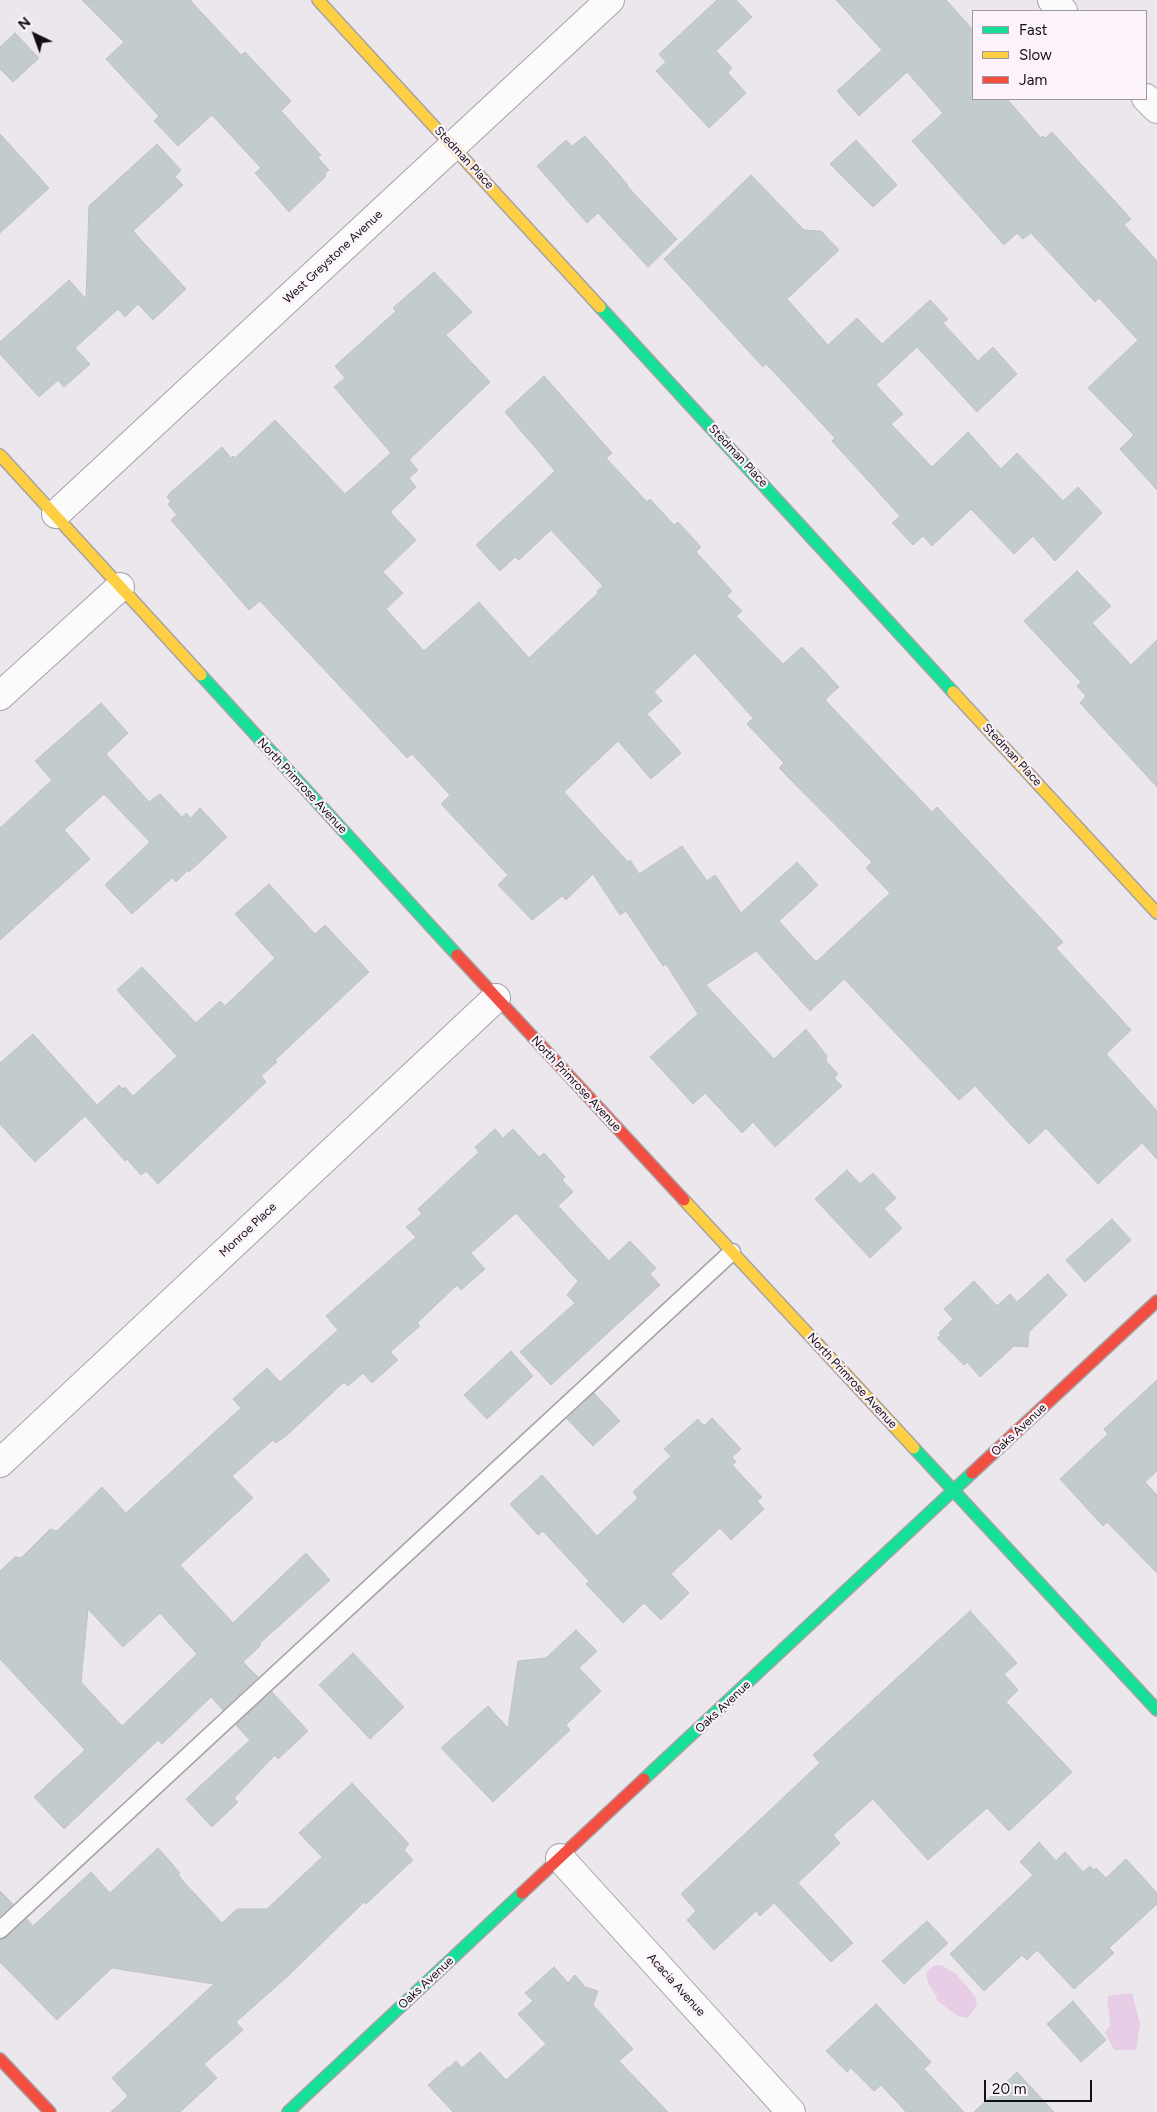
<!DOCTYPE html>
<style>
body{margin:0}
#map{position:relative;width:1157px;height:2112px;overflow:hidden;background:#ece7ec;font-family:Figtree,sans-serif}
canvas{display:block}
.legend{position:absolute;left:972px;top:10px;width:175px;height:90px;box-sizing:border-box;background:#fcf2fb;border:1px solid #9f989e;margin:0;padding:6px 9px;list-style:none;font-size:15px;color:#131013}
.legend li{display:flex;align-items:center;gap:10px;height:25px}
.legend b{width:25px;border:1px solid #9f989e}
.north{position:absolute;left:10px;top:10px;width:50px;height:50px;-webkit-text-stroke:4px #fcf2fb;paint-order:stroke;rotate:318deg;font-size:14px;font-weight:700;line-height:20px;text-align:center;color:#131013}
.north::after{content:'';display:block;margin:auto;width:18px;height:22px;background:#131013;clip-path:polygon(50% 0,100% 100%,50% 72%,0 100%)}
.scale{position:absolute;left:984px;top:2080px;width:108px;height:22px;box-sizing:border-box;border:2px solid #131013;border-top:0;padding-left:6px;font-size:15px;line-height:18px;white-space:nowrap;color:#131013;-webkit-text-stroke:4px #fcf2fb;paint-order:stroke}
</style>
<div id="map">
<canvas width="1157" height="2112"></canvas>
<ul class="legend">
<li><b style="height:6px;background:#16e098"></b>Fast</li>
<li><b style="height:6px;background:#ffcf43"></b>Slow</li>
<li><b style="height:6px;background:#f24e42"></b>Jam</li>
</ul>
<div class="north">N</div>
<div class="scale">20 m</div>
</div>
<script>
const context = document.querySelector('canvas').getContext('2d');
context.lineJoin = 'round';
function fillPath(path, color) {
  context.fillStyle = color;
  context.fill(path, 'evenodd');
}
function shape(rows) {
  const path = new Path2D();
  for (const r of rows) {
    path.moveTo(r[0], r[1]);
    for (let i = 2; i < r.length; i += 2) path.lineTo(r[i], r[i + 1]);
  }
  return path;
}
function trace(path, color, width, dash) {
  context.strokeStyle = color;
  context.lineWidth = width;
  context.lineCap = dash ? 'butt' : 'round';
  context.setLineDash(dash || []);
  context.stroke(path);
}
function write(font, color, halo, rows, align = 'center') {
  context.font = font + ' Figtree,sans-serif';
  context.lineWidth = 4.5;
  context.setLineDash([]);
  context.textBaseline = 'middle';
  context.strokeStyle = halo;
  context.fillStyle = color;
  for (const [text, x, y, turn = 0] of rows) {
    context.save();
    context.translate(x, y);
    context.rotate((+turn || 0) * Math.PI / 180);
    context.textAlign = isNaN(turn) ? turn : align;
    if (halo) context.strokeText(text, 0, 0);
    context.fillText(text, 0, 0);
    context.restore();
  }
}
fillPath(shape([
 [935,1965,941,1965,955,1973,975,1996,977,2005,968,2018,958,2016,936,2000,937,1997,928,1983,926,1975,928,1970],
 [1132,1993,1140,2024,1136,2050,1114,2050,1105,2032,1110,2026,1109,2010,1107,2007,1108,1996]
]), '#e8cde6');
const building = shape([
 [82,0,190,0,241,55,245,52,291,101,281,111,321,155,318,158,329,170,325,174,326,176,289,212,255,173,261,168,212,115,178,146,154,121,159,116,106,59,124,42,82,0],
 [717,0,736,0,752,17,716,51,732,68,728,73,746,93,709,128,656,71,666,62,659,54,717,0],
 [836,0,946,0,973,30,973,99,1007,99,1041,138,1043,136,1045,138,1052,132,1131,219,1124,225,1157,261,1157,490,1120,449,1134,435,1088,388,1138,340,1099,298,1095,302,1031,233,1023,239,1017,233,1004,245,912,141,943,113,907,72,859,116,837,91,882,50,836,0],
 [15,33,39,58,13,82,0,69,0,47,15,33],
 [0,134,49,188,0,233,0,134],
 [585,136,628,185,627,186,677,239,648,267,598,213,587,223,537,166,566,140,572,146,585,136],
 [856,140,897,185,873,207,830,164,856,140],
 [157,144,181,170,175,177,183,185,133,231,186,289,153,320,138,304,125,317,118,309,75,348,90,364,64,387,58,380,39,397,0,354,0,342,69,280,86,299,89,206,157,144],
 [751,175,804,230,821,231,839,250,787,299,828,345,857,318,882,344,930,300,948,319,943,323,978,361,993,347,1017,374,977,412,917,347,876,385,903,414,891,424,932,467,968,432,1001,469,1017,453,1063,501,1078,487,1102,513,1055,561,1033,536,1014,554,971,509,932,546,923,536,913,545,892,523,900,516,832,441,835,438,770,368,766,364,763,367,664,259,751,175],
 [434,272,472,312,446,335,490,382,409,460,418,470,409,478,416,487,390,512,416,540,383,572,403,593,386,609,424,651,479,602,529,658,598,593,597,591,603,586,551,530,519,560,515,557,500,571,476,545,555,471,505,412,544,376,612,453,606,458,647,502,650,499,674,525,678,522,701,547,696,552,732,591,727,596,742,611,736,616,783,664,802,647,839,687,825,700,932,812,937,807,1063,942,1056,948,1131,1030,1106,1054,1157,1111,1157,1159,1142,1143,1098,1184,1046,1128,1029,1144,975,1086,959,1100,844,979,810,1011,756,951,706,985,774,1059,806,1029,827,1056,826,1061,838,1074,834,1078,842,1086,775,1147,753,1122,742,1133,705,1093,693,1104,650,1057,698,1014,666,964,663,966,626,911,620,915,593,874,566,900,562,896,532,920,498,885,508,875,441,804,450,795,412,754,407,758,260,601,249,610,171,520,177,515,168,504,171,502,167,497,170,493,222,447,231,458,233,456,235,458,275,420,345,494,391,453,334,387,345,378,335,366,396,311,393,308,434,272],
 [695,653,753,718,747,724,784,763,779,768,872,862,866,868,890,893,816,962,779,921,818,885,797,862,741,913,715,875,707,881,682,846,639,874,630,860,628,862,564,792,618,741,651,779,681,753,647,714,662,701,654,692,695,653],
 [1077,571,1111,606,1092,623,1131,665,1157,640,1157,787,1080,703,1086,696,1077,686,1081,682,1024,621,1077,571],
 [101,703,128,733,106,754,149,802,160,794,182,817,186,813,191,818,200,808,227,837,189,872,188,870,176,882,172,878,132,914,105,885,150,842,104,794,64,830,90,859,0,940,0,828,52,780,35,761,101,703],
 [269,884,315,934,325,925,369,972,275,1060,277,1062,261,1076,266,1082,158,1184,146,1171,141,1175,127,1159,125,1161,85,1116,35,1162,0,1124,0,1063,33,1034,97,1105,95,1107,119,1085,123,1089,125,1087,133,1096,177,1056,117,990,142,967,196,1023,220,1001,225,1006,275,958,235,914,269,884],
 [495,1129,503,1138,513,1129,539,1157,544,1153,565,1177,562,1180,573,1192,558,1206,609,1261,630,1241,656,1268,650,1274,660,1285,551,1385,520,1352,575,1303,567,1295,578,1281,516,1213,471,1253,485,1269,461,1290,457,1285,417,1323,420,1326,390,1352,398,1360,372,1383,363,1373,348,1386,344,1382,286,1436,276,1443,273,1440,232,1476,253,1498,180,1565,233,1623,306,1553,330,1580,259,1644,261,1645,243,1662,258,1677,223,1710,211,1697,162,1744,158,1740,64,1829,34,1797,85,1750,0,1659,0,1571,15,1557,21,1558,50,1529,57,1531,102,1487,126,1513,241,1408,233,1399,267,1368,280,1382,338,1330,326,1316,416,1237,406,1227,422,1214,418,1209,479,1152,475,1147,495,1129],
 [88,1609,123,1647,160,1613,197,1654,122,1726,81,1682,88,1609],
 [847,1170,860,1184,873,1173,896,1198,884,1209,902,1228,870,1258,815,1199,847,1170],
 [1112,1219,1131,1240,1085,1282,1066,1260,1112,1219],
 [1048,1274,1067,1295,1029,1332,1028,1347,1014,1346,980,1377,967,1362,964,1365,937,1338,941,1335,939,1333,953,1319,944,1309,974,1281,997,1306,1010,1294,1017,1302,1048,1274],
 [511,1351,533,1376,487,1419,464,1395,511,1351],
 [1157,1380,1157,1471,1145,1482,1157,1495,1157,1573,1107,1522,1103,1526,1060,1479,1108,1434,1104,1429,1157,1380],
 [594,1393,620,1421,593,1446,567,1419,594,1393],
 [712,1418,741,1449,732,1457,736,1462,732,1465,762,1497,757,1501,764,1509,731,1540,720,1528,671,1574,689,1593,661,1620,644,1603,623,1623,586,1584,589,1581,543,1531,538,1535,510,1504,542,1475,597,1536,638,1498,633,1492,671,1456,664,1449,698,1419,704,1426,712,1418],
 [970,1611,1017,1663,1004,1674,1018,1690,1006,1702,1072,1772,1009,1831,987,1808,928,1860,873,1799,833,1835,840,1843,798,1883,853,1943,831,1962,774,1903,760,1916,756,1911,714,1950,687,1920,696,1911,681,1894,820,1763,813,1755,970,1611],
 [576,1630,597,1651,579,1668,601,1691,566,1725,570,1730,493,1802,441,1748,488,1706,508,1728,518,1661,546,1658,576,1630],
 [353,1653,404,1707,370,1739,319,1685,353,1653],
 [272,1692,308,1731,278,1759,275,1755,234,1798,238,1802,212,1827,186,1799,250,1740,236,1725,272,1692],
 [352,1783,409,1844,404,1850,413,1860,366,1904,364,1902,288,1976,236,2022,243,2030,204,2064,217,2078,180,2112,111,2112,128,2096,112,2078,214,1984,112,1968,57,2020,0,1962,0,1940,7,1937,27,1919,33,1926,91,1872,110,1893,158,1848,180,1873,178,1874,182,1880,222,1923,237,1909,267,1909,322,1857,299,1833,352,1783],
 [1039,1842,1056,1861,1065,1852,1083,1872,1090,1866,1094,1870,1096,1868,1106,1878,1126,1859,1157,1893,1157,1904,1109,1948,1114,1953,1074,1989,1037,1950,1027,1960,1022,1955,984,1991,950,1954,1033,1875,1020,1862,1039,1842],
 [0,1891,13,1904,0,1916,0,1891],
 [927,1921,948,1943,904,1984,882,1961,927,1921],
 [554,1967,568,1983,575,1975,585,1987,598,1991,593,2005,633,2049,619,2061,668,2112,453,2112,428,2085,448,2067,449,2068,456,2061,462,2068,480,2052,506,2080,546,2044,518,2014,533,2001,525,1993,554,1967],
 [1073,2001,1106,2040,1081,2062,1047,2024,1073,2001],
 [876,2004,931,2062,924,2069,964,2112,906,2112,881,2085,874,2091,851,2068,847,2072,826,2051,876,2004],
 [1017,2072,1054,2112,974,2112,1017,2072]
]);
fillPath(building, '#c2cccf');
trace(building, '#c1c1c4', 1);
const lane = shape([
 [0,1930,732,1252]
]);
const street = shape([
 [1052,0,1063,11],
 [1146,98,1157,109],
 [56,514,610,0],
 [0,696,120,587],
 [0,1463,496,998],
 [560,1858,791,2112]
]);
const fast = shape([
 [600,307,953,692],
 [201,675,457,955],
 [914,1448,1157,1710],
 [644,1779,972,1473],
 [288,2112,522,1893]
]);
const slow = shape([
 [318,0,600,307],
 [0,455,201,675],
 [953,692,1157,913],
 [684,1200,914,1448]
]);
const jam = shape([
 [457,955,684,1200],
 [972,1473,1157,1301],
 [522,1893,644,1779],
 [0,2059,50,2112]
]);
trace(lane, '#a5a2a5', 19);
trace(street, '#a5a2a5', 30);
trace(fast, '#a5a2a5', 14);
trace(slow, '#a5a2a5', 14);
trace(jam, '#a5a2a5', 14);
trace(lane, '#fcfbfc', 16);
trace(street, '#fcfbfc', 28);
trace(fast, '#16e098', 11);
trace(slow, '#ffcf43', 11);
trace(jam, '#f24e42', 11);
write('12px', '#131013', '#fcf2fb', [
 ["Stedman Place",464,158,47],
 ["West Greystone Avenue",333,257,-43],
 ["Stedman Place",738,456,47],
 ["Stedman Place",1012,755,47],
 ["North Primrose Avenue",302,786,47],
 ["North Primrose Avenue",576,1084,47],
 ["Monroe Place",248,1230,-43],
 ["North Primrose Avenue",852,1381,47],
 ["Oaks Avenue",1019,1430,-43],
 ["Oaks Avenue",723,1707,-43],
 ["Oaks Avenue",426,1983,-43],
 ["Acacia Avenue",676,1985,48]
]);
</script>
